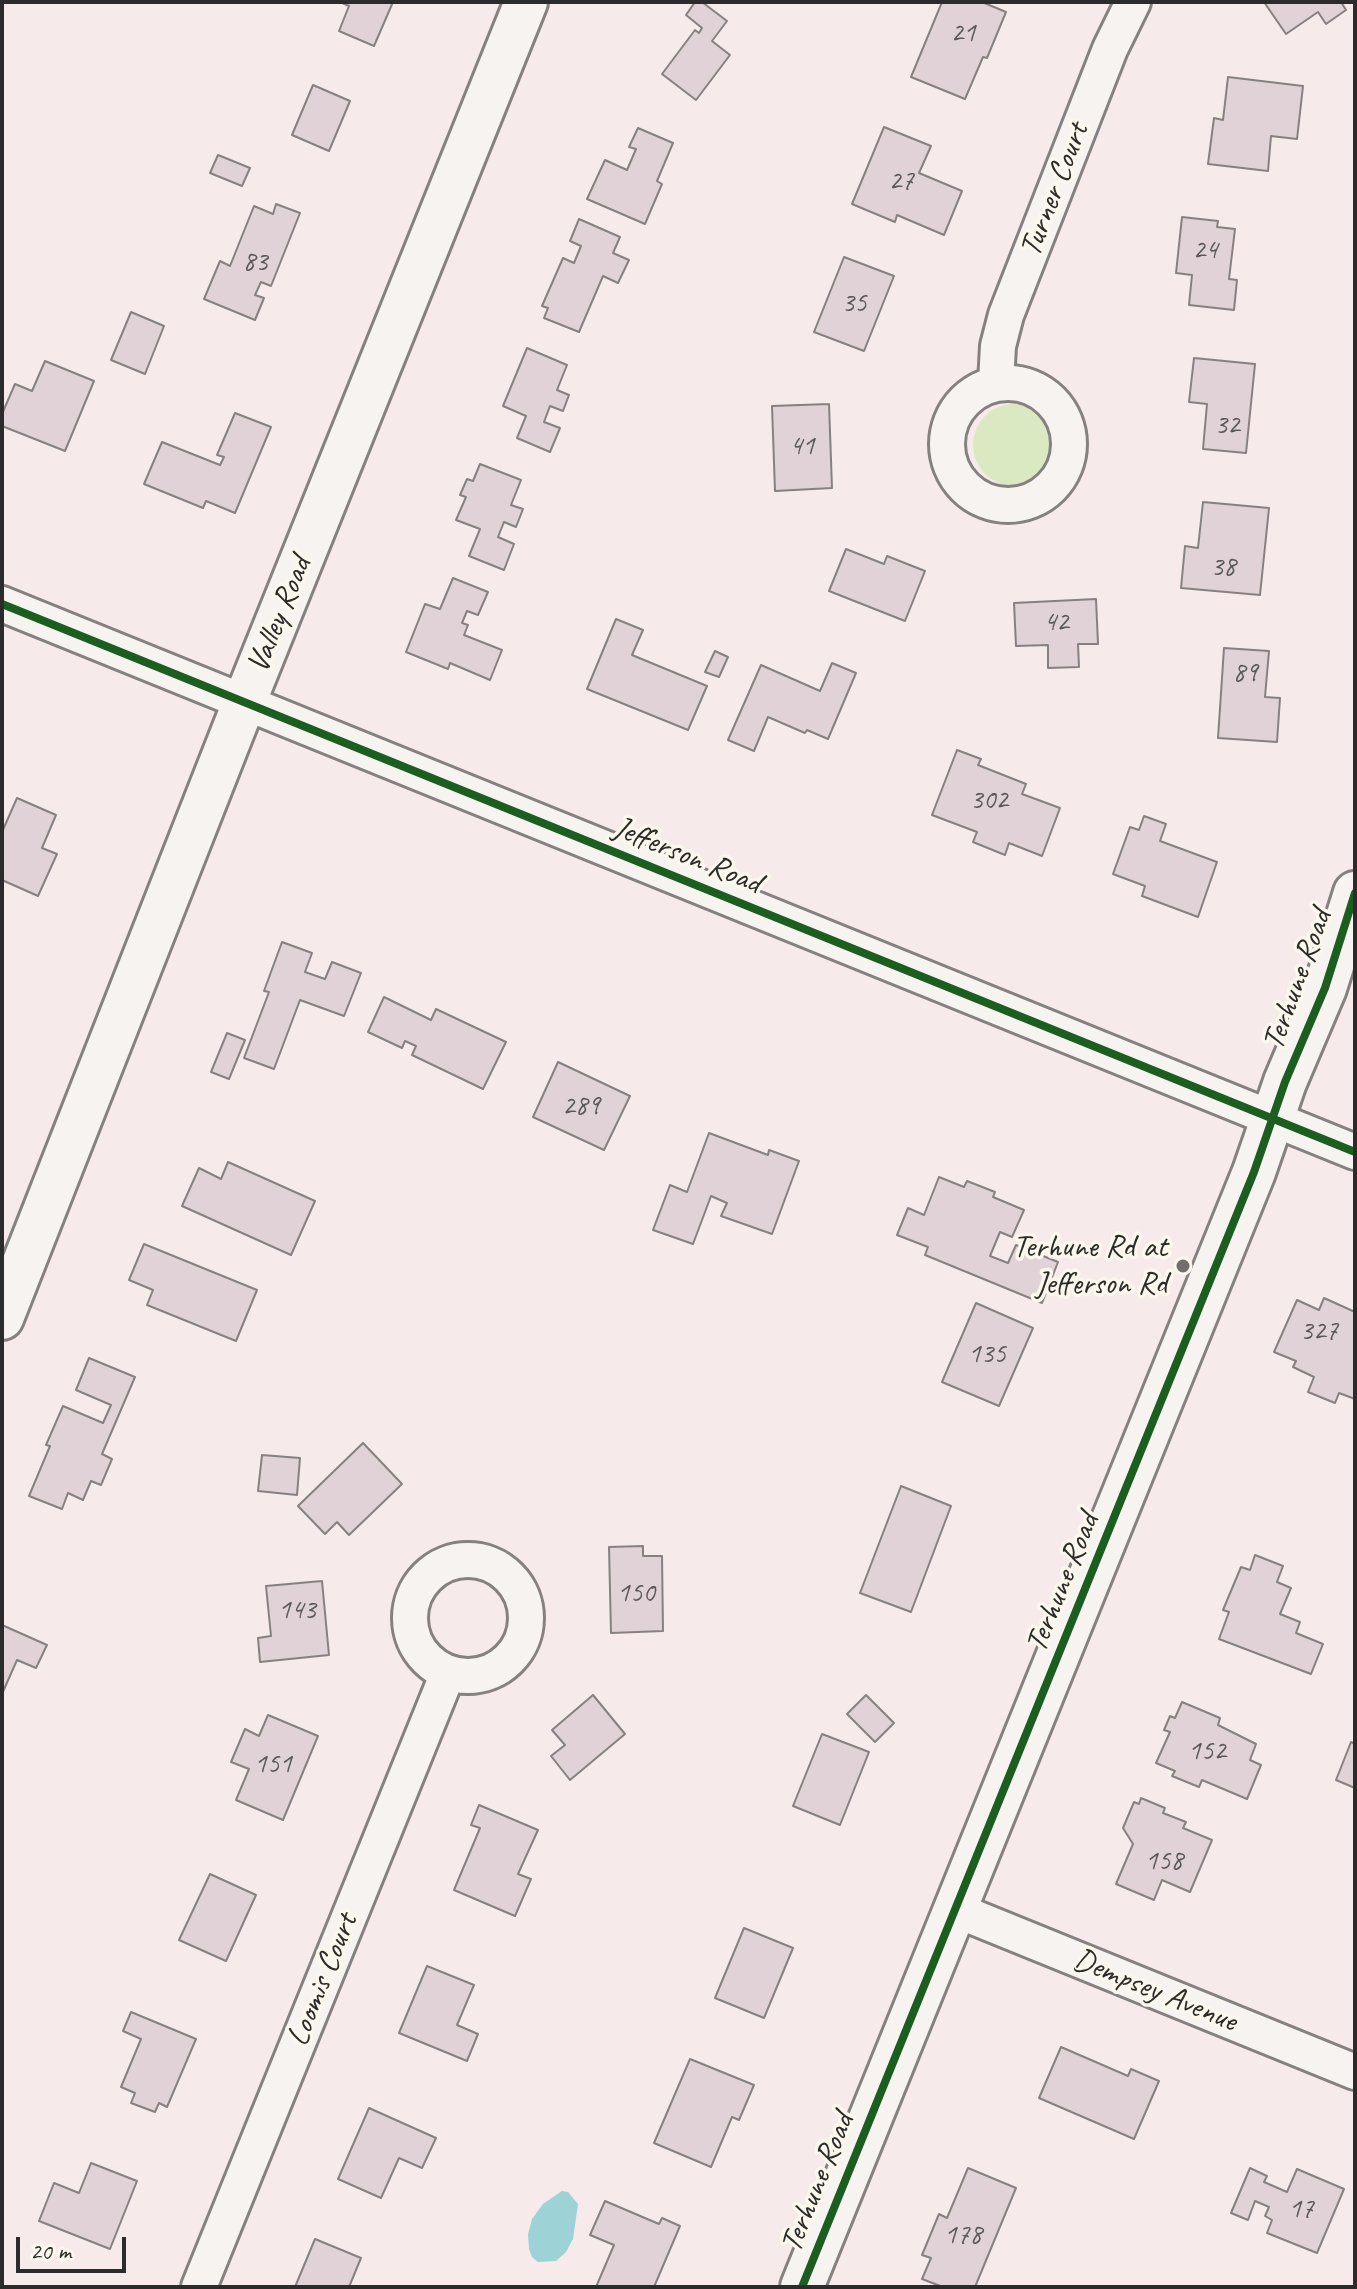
<!DOCTYPE html>
<style>
body{margin:0}
#map{position:relative;width:1357px;height:2289px;overflow:hidden;background:#f6eaea;font-family:Caveat,sans-serif}
canvas{display:block}
.frame{position:absolute;inset:0;border:4px solid #2b2b2b;pointer-events:none}
.scale{position:absolute;left:16px;top:2237px;width:110px;height:36px;box-sizing:border-box;border:4px solid #2b2b2b;border-top:0;padding-left:10px;font-size:24px;line-height:28px;white-space:nowrap;color:#2b2b2b;-webkit-text-stroke:6px #fbf7ec;paint-order:stroke}
</style>
<div id="map">
<canvas width="1357" height="2289"></canvas>
<div class="frame"></div>
<div class="scale">20 m</div>
</div>
<script>
const context = document.querySelector('canvas').getContext('2d');
context.lineJoin = 'round';
function fillPath(path, color) {
  context.fillStyle = color;
  context.fill(path, 'evenodd');
}
function shape(rows) {
  const path = new Path2D();
  for (const r of rows) {
    if (r.length === 3) {
      path.moveTo(r[0] + r[2], r[1]);
      path.arc(r[0], r[1], r[2], 0, 2 * Math.PI);
      continue;
    }
    path.moveTo(r[0], r[1]);
    for (let i = 2; i < r.length; i += 2) path.lineTo(r[i], r[i + 1]);
  }
  return path;
}
function trace(path, color, width, dash) {
  context.strokeStyle = color;
  context.lineWidth = width;
  context.lineCap = dash ? 'butt' : 'round';
  context.setLineDash(dash || []);
  context.stroke(path);
}
function write(font, color, halo, rows, align = 'center') {
  context.font = font + ' Caveat,sans-serif';
  context.lineWidth = 7;
  context.setLineDash([]);
  context.textBaseline = 'middle';
  context.strokeStyle = halo;
  context.fillStyle = color;
  for (const [text, x, y, turn = 0] of rows) {
    context.save();
    context.translate(x, y);
    context.rotate((+turn || 0) * Math.PI / 180);
    context.textAlign = isNaN(turn) ? turn : align;
    if (halo) context.strokeText(text, 0, 0);
    context.fillText(text, 0, 0);
    context.restore();
  }
}
fillPath(shape([
 [1014,445,41]
]), '#dbe9c3');
fillPath(shape([
 [562,2191,568,2192,578,2204,573,2239,566,2252,556,2261,538,2262,532,2257,529,2249,528,2234,532,2219,543,2204]
]), '#9dd2d6');
const building = shape([
 [340,2,393,2,374,46,339,31,349,6,340,2],
 [695,2,702,2,727,21,712,41,730,55,696,100,662,74,695,30,699,33,702,28,686,15,695,2],
 [942,2,982,2,1006,12,987,58,983,57,965,99,911,77,942,2],
 [1264,2,1341,2,1346,10,1326,24,1318,12,1286,34,1264,2],
 [1228,77,1303,86,1297,139,1271,136,1268,171,1208,164,1214,118,1223,120,1228,77],
 [313,85,350,101,329,151,292,135,313,85],
 [884,127,931,146,919,173,962,191,944,235,897,215,895,222,852,204,884,127],
 [638,128,673,143,657,181,662,184,645,224,587,199,605,160,627,170,636,149,629,147,638,128],
 [218,155,250,168,242,186,210,173,218,155],
 [276,204,300,213,271,286,261,282,255,295,264,298,255,320,204,299,220,261,230,266,254,206,273,214,276,204],
 [1182,217,1218,221,1217,227,1235,229,1229,279,1237,280,1234,310,1189,305,1192,275,1176,273,1182,217],
 [579,219,620,237,613,253,629,260,618,283,603,276,579,332,544,318,548,308,542,306,563,258,574,263,581,246,570,241,579,219],
 [844,257,894,276,864,351,814,332,844,257],
 [131,312,164,326,145,374,111,360,131,312],
 [527,348,567,365,557,390,569,395,563,411,550,406,544,422,560,428,550,452,517,438,526,416,503,406,527,348],
 [1194,358,1255,364,1246,453,1203,449,1207,404,1189,402,1194,358],
 [45,361,94,381,65,451,2,426,2,414,15,384,32,391,45,361],
 [829,404,832,488,775,491,772,406,829,404],
 [235,413,271,427,235,513,206,501,203,508,144,484,162,442,220,465,224,457,217,455,235,413],
 [480,464,521,480,511,505,523,509,516,527,504,522,498,537,514,544,504,570,469,556,480,529,456,520,466,497,460,495,467,479,473,481,480,464],
 [1203,502,1269,508,1260,595,1181,588,1185,546,1198,548,1203,502],
 [846,549,884,564,887,556,925,571,905,621,829,591,846,549],
 [453,578,488,592,478,615,467,611,462,623,468,625,464,635,502,650,490,680,450,663,448,669,406,652,425,604,440,609,453,578],
 [1096,599,1098,644,1078,644,1079,667,1048,668,1048,645,1016,646,1014,603,1096,599],
 [616,619,643,630,632,655,707,686,688,730,587,689,616,619],
 [1224,648,1269,651,1265,697,1280,698,1277,742,1218,738,1224,648],
 [715,651,728,657,719,677,705,672,715,651],
 [832,663,856,673,828,739,807,730,805,733,768,717,754,751,728,740,761,665,820,691,832,663],
 [957,750,981,759,978,765,1026,784,1022,794,1060,808,1042,856,1009,843,1005,855,973,842,977,832,932,815,957,750],
 [17,798,56,815,42,848,57,854,38,896,2,880,2,832,17,798],
 [1144,816,1166,824,1160,841,1217,862,1198,917,1142,896,1145,886,1113,874,1130,827,1139,830,1144,816],
 [282,942,312,953,305,972,325,979,332,962,361,973,344,1016,300,1000,274,1069,244,1058,269,992,264,991,282,942],
 [384,997,431,1020,436,1009,506,1042,483,1089,412,1055,416,1046,405,1041,402,1048,368,1032,384,997],
 [227,1033,245,1040,229,1079,211,1072,227,1033],
 [558,1062,630,1096,604,1150,533,1117,558,1062],
 [709,1133,768,1155,769,1150,799,1161,772,1234,721,1216,727,1203,711,1196,693,1244,653,1230,670,1185,687,1192,709,1133],
 [228,1162,315,1201,291,1255,182,1206,199,1168,221,1179,228,1162],
 [939,1177,964,1187,967,1181,995,1192,993,1197,1024,1210,1012,1237,1000,1232,990,1256,1008,1263,1016,1245,1058,1262,1042,1303,925,1255,928,1247,897,1235,908,1208,924,1215,939,1177],
 [144,1244,257,1290,236,1341,147,1305,153,1290,129,1280,144,1244],
 [1324,1298,1355,1312,1355,1399,1339,1393,1335,1403,1308,1392,1314,1377,1293,1367,1296,1361,1274,1352,1297,1300,1319,1310,1324,1298],
 [976,1303,1033,1328,999,1406,942,1382,976,1303],
 [89,1358,135,1377,102,1454,112,1459,101,1485,91,1481,83,1500,68,1493,62,1509,29,1496,50,1446,46,1445,63,1406,103,1423,111,1405,76,1390,89,1358],
 [363,1443,402,1484,349,1535,337,1522,325,1534,298,1506,363,1443],
 [262,1455,300,1458,297,1495,258,1491,262,1455],
 [901,1486,951,1506,911,1612,860,1593,901,1486],
 [643,1546,643,1556,662,1556,663,1631,611,1633,609,1547,643,1546],
 [1255,1555,1283,1566,1277,1582,1291,1588,1280,1614,1300,1622,1296,1633,1323,1644,1311,1674,1219,1639,1229,1612,1223,1610,1241,1567,1250,1570,1255,1555],
 [322,1581,329,1655,260,1662,258,1638,271,1636,266,1586,322,1581],
 [2,1625,47,1645,36,1668,17,1660,2,1694,2,1625],
 [593,1695,625,1734,570,1780,551,1756,565,1745,552,1730,593,1695],
 [866,1695,894,1723,875,1742,847,1714,866,1695],
 [1182,1702,1220,1718,1218,1725,1256,1744,1250,1760,1261,1765,1247,1799,1202,1780,1199,1787,1172,1776,1175,1771,1156,1763,1170,1732,1164,1730,1170,1716,1175,1718,1182,1702],
 [268,1715,318,1736,283,1820,236,1800,249,1769,231,1762,245,1729,259,1736,268,1715],
 [822,1734,869,1752,840,1825,793,1806,822,1734],
 [1351,1742,1355,1744,1355,1788,1336,1780,1351,1742],
 [1141,1798,1165,1808,1163,1813,1186,1822,1183,1828,1212,1840,1190,1892,1162,1880,1154,1900,1116,1884,1133,1844,1123,1828,1134,1802,1139,1804,1141,1798],
 [479,1805,538,1830,518,1874,531,1879,515,1916,454,1890,480,1828,471,1825,479,1805],
 [210,1874,256,1895,226,1961,179,1940,210,1874],
 [744,1928,793,1948,764,2018,715,1998,744,1928],
 [427,1966,474,1985,457,2025,478,2034,467,2061,399,2033,427,1966],
 [131,2012,196,2039,167,2107,159,2103,155,2112,131,2103,135,2093,121,2087,141,2039,123,2031,131,2012],
 [1061,2047,1128,2076,1131,2069,1159,2081,1134,2139,1039,2098,1061,2047],
 [690,2059,754,2085,739,2120,732,2117,711,2167,654,2143,690,2059],
 [369,2108,436,2138,422,2168,399,2158,381,2198,338,2179,369,2108],
 [91,2163,137,2181,110,2249,39,2221,54,2183,79,2193,91,2163],
 [968,2168,1016,2188,975,2287,943,2287,922,2279,931,2258,922,2255,939,2214,947,2218,968,2168],
 [1250,2168,1267,2176,1264,2182,1287,2192,1297,2169,1344,2189,1317,2253,1267,2233,1272,2220,1265,2216,1269,2207,1255,2201,1248,2220,1231,2213,1250,2168],
 [605,2201,659,2224,662,2218,680,2226,654,2287,596,2287,614,2245,590,2235,605,2201],
 [315,2239,361,2258,349,2287,295,2287,315,2239]
]);
fillPath(building, '#e0d2d6');
trace(building, '#868181', 2);
const minor = shape([
 [1008,444,61],
 [996,383,998,346,1006,315,1110,49,1133,2],
 [2,604,1355,1152],
 [468,1618,58],
 [956,1910,1355,2072],
 [199,2287,448,1673]
]);
const tertiary = shape([
 [2,1318,244,703,526,2],
 [802,2287,1254,1172,1285,1082,1325,988,1355,893]
]);
trace(minor, '#868181', 40);
trace(tertiary, '#868181', 48);
trace(minor, '#f6f3f0', 34);
trace(tertiary, '#f6f3f0', 42);
trace(shape([
 [2,604,1355,1152],
 [802,2287,1254,1172,1285,1082,1325,988,1355,893]
]), '#1b5e20', 8);
for (const [x, y, r, color] of [
 [1183,1266,8,"#726e6e"]
]) {
  const dot = new Path2D();
  dot.arc(x, y, r, 0, 2 * Math.PI);
  context.fillStyle = color;
  context.fill(dot);
  trace(dot, '#fbf7ec', 3);
}
write('28px', '#5b5858', null, [
 ["21",963,34],
 ["27",901,182],
 ["24",1205,251],
 ["83",255,263],
 ["35",854,304],
 ["32",1227,426],
 ["41",802,447],
 ["38",1223,568],
 ["42",1056,623],
 ["89",1245,674],
 ["302",989,801],
 ["289",581,1107],
 ["327",1319,1332],
 ["135",987,1355],
 ["150",636,1594],
 ["143",297,1611],
 ["152",1207,1752],
 ["151",273,1765],
 ["158",1164,1862],
 ["17",1301,2210],
 ["178",963,2236]
]);
write('32px', '#2b2b2b', '#fbf7ec', [
 ["Turner Court",1055,190,-69],
 ["Valley Road",280,615,-68],
 ["Jefferson Road",687,856,22],
 ["Terhune Road",1298,980,-70],
 ["Terhune Road",1063,1583,-68],
 ["Loomis Court",323,1980,-68],
 ["Dempsey Avenue",1155,1991,22],
 ["Terhune Road",818,2183,-68]
]);
write('32px', '#2b2b2b', '#fbf7ec', [
 ["Terhune Rd at",1167,1248],
 ["Jefferson Rd",1167,1285]
], 'right');
</script>
